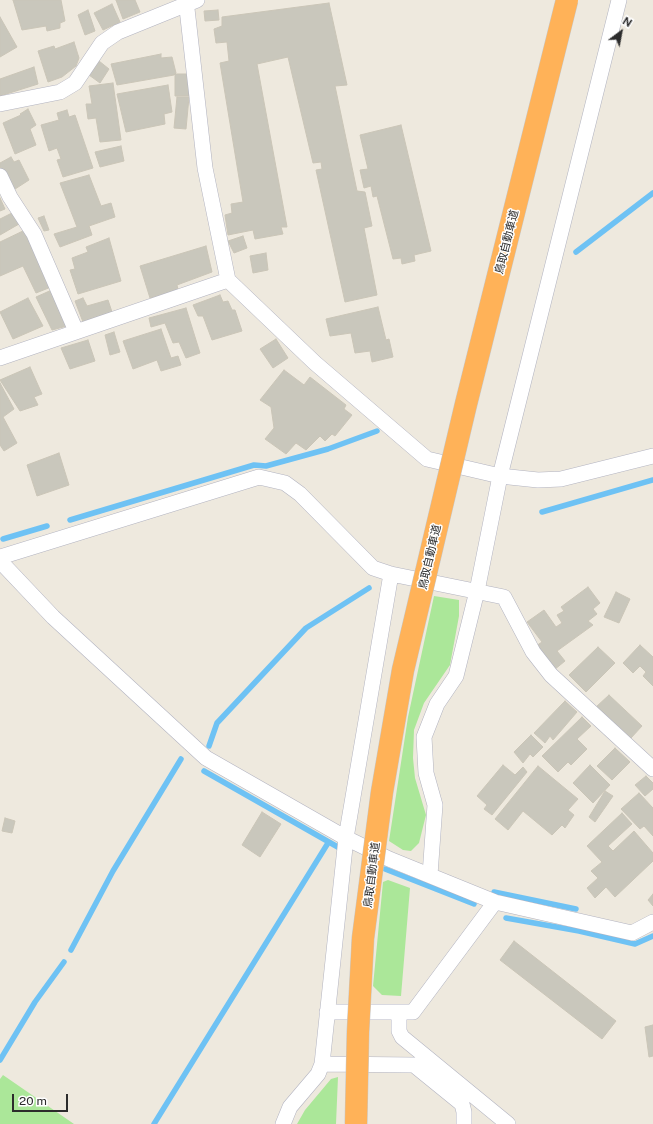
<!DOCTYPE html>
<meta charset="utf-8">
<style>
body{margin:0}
#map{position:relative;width:653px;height:1124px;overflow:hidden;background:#eee9de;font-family:"Public Sans",sans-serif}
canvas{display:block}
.north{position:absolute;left:601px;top:12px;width:40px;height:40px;-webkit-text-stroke:3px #fff;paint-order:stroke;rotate:32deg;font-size:11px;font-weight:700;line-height:16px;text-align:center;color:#2c2c2c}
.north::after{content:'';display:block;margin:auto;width:14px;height:18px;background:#2c2c2c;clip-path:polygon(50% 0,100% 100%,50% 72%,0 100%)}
.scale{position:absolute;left:12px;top:1094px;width:56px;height:18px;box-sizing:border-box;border:2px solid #2c2c2c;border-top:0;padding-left:5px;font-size:12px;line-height:14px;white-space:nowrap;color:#2c2c2c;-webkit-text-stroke:3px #fff;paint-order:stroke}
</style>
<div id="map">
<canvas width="653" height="1124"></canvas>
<div class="north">N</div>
<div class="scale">20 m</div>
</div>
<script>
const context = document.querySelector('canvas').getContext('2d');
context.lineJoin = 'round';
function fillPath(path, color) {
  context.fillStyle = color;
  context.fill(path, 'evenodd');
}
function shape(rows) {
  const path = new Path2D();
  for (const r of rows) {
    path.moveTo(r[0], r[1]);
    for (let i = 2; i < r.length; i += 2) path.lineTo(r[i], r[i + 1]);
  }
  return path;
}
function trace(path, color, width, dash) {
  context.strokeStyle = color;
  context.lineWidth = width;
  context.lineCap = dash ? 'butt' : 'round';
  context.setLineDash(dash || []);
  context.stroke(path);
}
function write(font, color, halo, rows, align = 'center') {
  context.font = font + ' "Public Sans","Noto Sans JP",sans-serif';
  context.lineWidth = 3;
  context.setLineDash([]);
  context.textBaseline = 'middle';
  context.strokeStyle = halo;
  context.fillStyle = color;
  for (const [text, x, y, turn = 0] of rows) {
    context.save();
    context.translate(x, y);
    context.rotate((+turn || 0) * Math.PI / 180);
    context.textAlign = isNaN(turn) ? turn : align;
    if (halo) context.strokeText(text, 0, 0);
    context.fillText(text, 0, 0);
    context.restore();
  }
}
fillPath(shape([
 [434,596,459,600,459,616,450,665,424,703,414,730,413,758,415,778,426,815,419,843,411,851,403,850,389,841,408,717],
 [388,880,410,888,401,996,382,995,373,986,383,882],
 [3,1075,74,1124,0,1124,0,1079],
 [338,1077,336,1124,297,1124,305,1110,331,1079]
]), '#abe799');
trace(shape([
 [576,252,653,193],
 [542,512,653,480],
 [70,520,254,465,266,466,328,449,377,431],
 [3,539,47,526],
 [209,746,217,723,306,628,369,588],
 [204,771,343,850],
 [385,869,474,904],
 [494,892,576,909],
 [506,918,579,931,635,944,653,936],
 [71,950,113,871,181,759],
 [0,1060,35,1002,64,962],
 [154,1124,328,843]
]), '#6ec2f4', 5.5);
const building = shape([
 [13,0,61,0,65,21,60,23,60,28,47,31,46,26,22,30,13,0],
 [116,0,135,0,140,12,123,19,116,0],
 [329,3,347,85,335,86,357,191,365,192,372,226,364,228,377,295,345,302,316,170,322,169,321,162,313,163,288,57,257,64,287,227,281,227,283,234,255,239,253,230,228,235,225,215,232,213,231,204,243,202,220,63,229,61,227,42,216,43,214,29,222,26,222,17,329,3],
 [112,4,120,22,103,30,94,13,112,4],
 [88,10,95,31,85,35,78,15,88,10],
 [218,10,219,20,205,21,204,11,218,10],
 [0,17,17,47,0,57,0,17],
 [74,42,79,58,76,66,62,77,48,82,38,51,54,46,55,49,74,42],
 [161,54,161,58,172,57,176,73,174,75,117,85,111,64,161,54],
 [99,61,109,69,100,83,89,75,99,61],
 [34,67,38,84,0,96,0,79,34,67],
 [175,74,190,74,189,96,175,96,175,74],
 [113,83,121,140,100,142,96,118,88,119,86,104,92,104,89,86,113,83],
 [168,85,172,112,164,114,165,124,126,132,117,94,168,85],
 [177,97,189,97,186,129,174,128,177,97],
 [28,109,36,125,30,129,36,145,15,154,3,123,21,115,20,114,28,109],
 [67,110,69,117,75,115,93,168,63,177,57,160,61,159,57,148,49,151,41,125,59,120,57,113,67,110],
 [401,125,431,251,414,255,415,261,402,264,401,258,393,259,377,196,373,197,371,186,364,188,360,170,368,169,360,135,401,125],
 [121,146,124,161,100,167,95,152,121,146],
 [11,157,14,162,19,160,29,180,12,191,0,167,0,163,11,157],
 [89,175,101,206,111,203,115,217,89,226,92,235,60,247,54,234,77,227,60,183,89,175],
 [0,198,5,209,0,211,0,198],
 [14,212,19,224,0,235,0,219,14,212],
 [44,216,49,230,44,231,38,218,44,216],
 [25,230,51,287,36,293,23,266,0,276,0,242,25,230],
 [243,236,247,248,234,253,228,241,243,236],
 [109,238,121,281,78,294,70,270,75,269,72,258,88,252,86,247,109,238],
 [206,246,212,272,177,285,178,290,150,298,140,266,206,246],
 [266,253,268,270,253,273,250,256,266,253],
 [54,289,67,326,52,330,36,297,54,289],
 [220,295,223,302,228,301,232,310,235,310,242,331,212,340,203,316,198,316,193,305,220,295],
 [28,298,43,326,13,339,0,312,28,298],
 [83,298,87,306,108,300,112,312,83,322,75,301,83,298],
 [378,307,386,340,389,339,393,357,372,362,370,351,355,353,351,333,330,336,326,319,378,307],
 [186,308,200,353,186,358,179,342,173,343,165,323,151,327,149,318,186,308],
 [161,329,171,358,178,356,181,365,161,371,157,360,133,369,123,341,161,329],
 [114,332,120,352,110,355,105,335,114,332],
 [276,339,288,358,273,368,260,349,276,339],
 [88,340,95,361,70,369,61,348,88,340],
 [30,367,42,394,34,397,38,405,20,411,0,380,30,367],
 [284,370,304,385,310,377,346,405,344,409,352,415,335,436,332,434,325,441,320,436,306,450,296,443,286,454,265,439,274,428,271,407,260,400,284,370],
 [0,383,14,409,3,417,17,443,4,451,0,445,0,383],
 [59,453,69,485,37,496,27,465,59,453],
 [588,587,600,603,593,609,597,614,588,621,593,625,557,651,565,661,554,670,536,646,542,642,527,622,544,610,556,627,562,623,557,615,564,611,561,607,588,587],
 [616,592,630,599,619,623,604,617,616,592],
 [640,645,653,657,653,686,643,676,646,672,640,666,633,673,623,663,640,645],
 [598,647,615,663,586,692,569,675,598,647],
 [609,695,642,726,631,738,596,707,609,695],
 [565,701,577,712,553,740,550,736,545,743,534,733,565,701],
 [582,717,591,726,577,739,587,749,571,765,568,762,558,772,542,756,582,717],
 [531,735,543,747,533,757,530,754,523,763,514,752,531,735],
 [615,748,630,762,612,780,597,766,615,748],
 [503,765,515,775,523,767,527,772,492,815,484,809,487,805,477,796,503,765],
 [590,765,610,785,593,803,573,783,590,765],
 [538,766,578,799,568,810,574,815,565,828,562,825,552,835,523,811,508,830,495,819,538,766],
 [646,776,653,783,653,789,645,796,635,785,646,776],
 [605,791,613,796,595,822,589,817,605,791],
 [639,793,653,808,653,836,644,826,640,829,621,809,639,793],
 [262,812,281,824,260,857,242,845,262,812],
 [622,813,632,824,608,846,613,851,634,831,653,853,653,861,615,897,606,887,595,898,587,888,598,878,591,871,602,862,587,846,622,813],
 [5,818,15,821,12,833,2,831,5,818],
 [653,894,653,906,648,900,653,894],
 [514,941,616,1021,602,1039,500,960,514,941],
 [653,1025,653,1056,649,1057,645,1027,653,1025]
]);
fillPath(building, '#c9c7bc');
trace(building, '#cac5b7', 1);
const minor = shape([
 [186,0,205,168,228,280,315,363,427,459,500,476,538,480,561,479,653,456],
 [0,104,60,92,75,83,102,43,118,32,197,0],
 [0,176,10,197,34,234,76,331],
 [0,358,228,280],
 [0,557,259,477,285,483,300,494,373,568,391,574,504,597,533,652,551,675,653,769],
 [0,561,53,617,206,758,346,838,389,859,495,902,632,933,653,922],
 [430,875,435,805,426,773,424,737,437,704,456,676,477,591,500,476,619,0],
 [327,1012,413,1012,495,902],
 [399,1012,399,1031,402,1037,508,1124],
 [322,1064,414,1065,462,1104,464,1112,464,1124],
 [283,1124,290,1107,318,1074,322,1064,346,838,391,574]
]);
trace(minor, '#b2b3c0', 16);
trace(minor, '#fff', 15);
const motorwayBridge = shape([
 [356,1124,358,1032,363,938,382,792,403,670,466,404,567,0]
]);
trace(motorwayBridge, '#c8c8c8', 23, []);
trace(motorwayBridge, '#ffb258', 22);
write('11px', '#2c2c2c', '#fff', [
 ["鳥取自動車道",507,242,-76],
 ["鳥取自動車道",430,557,-77],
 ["鳥取自動車道",372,875,-83]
]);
</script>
